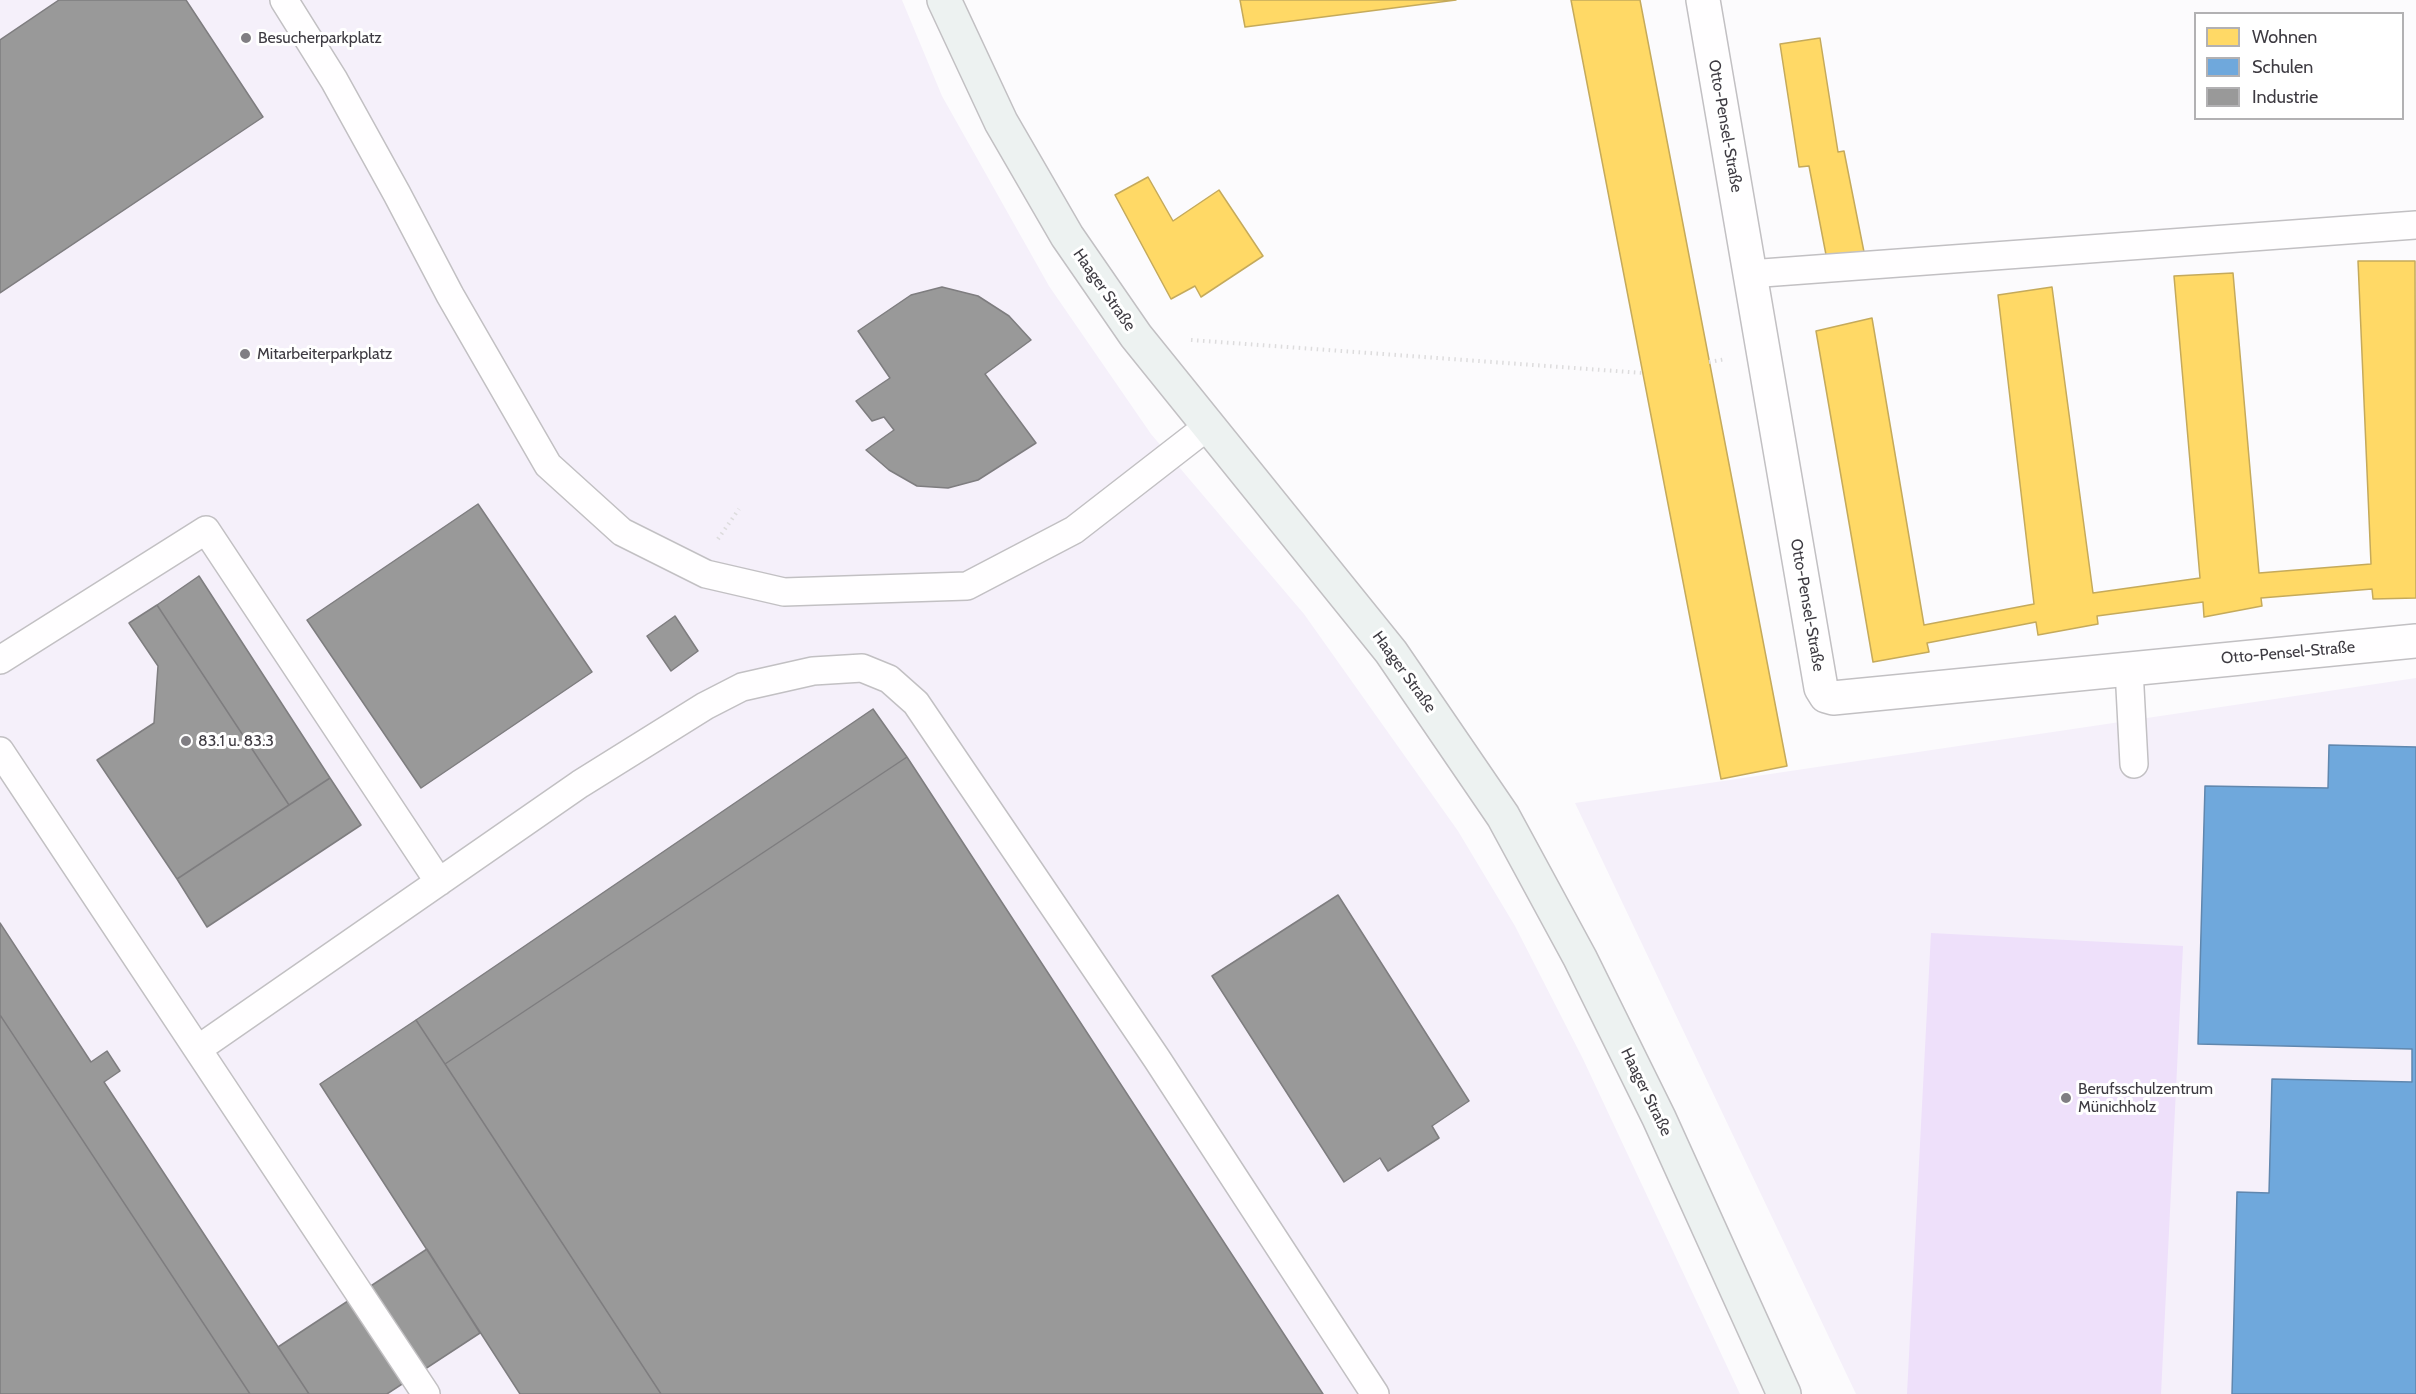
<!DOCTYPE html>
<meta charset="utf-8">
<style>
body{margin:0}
#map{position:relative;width:2416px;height:1394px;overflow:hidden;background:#fcfbfd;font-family:Cabin,sans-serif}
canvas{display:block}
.legend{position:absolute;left:2194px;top:12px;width:210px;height:108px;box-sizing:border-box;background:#fff;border:2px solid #b2b1b3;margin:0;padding:8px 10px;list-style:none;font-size:18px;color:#3e3b42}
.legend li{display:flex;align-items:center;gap:12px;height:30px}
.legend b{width:30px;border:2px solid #b2b1b3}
</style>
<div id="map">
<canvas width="2416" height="1394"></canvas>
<ul class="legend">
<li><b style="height:16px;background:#ffd966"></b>Wohnen</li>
<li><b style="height:16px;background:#6fa8dc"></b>Schulen</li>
<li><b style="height:16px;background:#999"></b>Industrie</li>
</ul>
</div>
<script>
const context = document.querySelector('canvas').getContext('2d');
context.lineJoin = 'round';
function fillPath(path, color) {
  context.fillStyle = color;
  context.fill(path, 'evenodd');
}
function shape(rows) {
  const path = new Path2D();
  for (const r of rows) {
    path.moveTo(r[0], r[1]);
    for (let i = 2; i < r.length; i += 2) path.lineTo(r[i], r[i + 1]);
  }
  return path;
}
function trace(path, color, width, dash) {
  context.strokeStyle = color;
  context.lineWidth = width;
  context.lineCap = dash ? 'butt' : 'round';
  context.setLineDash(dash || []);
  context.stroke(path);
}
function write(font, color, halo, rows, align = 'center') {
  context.font = font + ' Cabin,sans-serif';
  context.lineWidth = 6;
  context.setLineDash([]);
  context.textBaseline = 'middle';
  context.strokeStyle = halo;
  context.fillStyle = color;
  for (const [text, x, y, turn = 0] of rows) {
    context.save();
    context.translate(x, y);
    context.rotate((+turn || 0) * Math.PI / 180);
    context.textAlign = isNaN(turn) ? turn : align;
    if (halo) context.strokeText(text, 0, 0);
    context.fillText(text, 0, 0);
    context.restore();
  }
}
fillPath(shape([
 [0,0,902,0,942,96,1049,286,1151,434,1304,614,1458,831,1515,926,1583,1059,1740,1394,0,1394],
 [2416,678,2416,1394,1856,1394,1575,803]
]), '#f5f0fa');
fillPath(shape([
 [1931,933,2183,946,2161,1394,1907,1394]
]), '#eee0fa');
const homes = shape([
 [1240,0,1456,0,1245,27,1240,0],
 [1571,0,1640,0,1787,766,1721,779,1571,0],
 [1820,38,1838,152,1844,151,1864,252,1827,260,1809,166,1799,167,1780,44,1820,38],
 [1148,177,1173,221,1219,190,1263,256,1201,297,1195,286,1171,299,1115,195,1148,177],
 [2358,261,2415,261,2416,598,2373,599,2372,589,2261,598,2262,606,2204,617,2203,602,2097,616,2098,624,2038,635,2036,622,1927,643,1929,652,1873,662,1816,331,1872,318,1924,625,2034,604,1998,295,2052,287,2093,593,2200,578,2174,276,2233,273,2259,573,2371,564,2358,261]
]);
fillPath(homes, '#ffd966');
trace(homes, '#c5aa5b', 1.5);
const schools = shape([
 [2329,745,2416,747,2416,1394,2232,1394,2237,1192,2269,1193,2272,1079,2412,1082,2412,1049,2198,1044,2205,786,2328,788,2329,745]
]);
fillPath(schools, '#6fa8dc');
trace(schools, '#6087ae', 1.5);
const industry = shape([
 [59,0,186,0,263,117,0,293,0,40,59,0],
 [942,287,978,296,1009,316,1031,340,985,374,1036,443,978,480,948,488,917,486,889,470,866,450,894,430,884,417,872,421,856,401,890,378,858,331,911,295,942,287],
 [478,504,592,672,421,788,307,620,478,504],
 [199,576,330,778,289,805,157,605,199,576],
 [157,605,289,805,177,879,97,760,154,723,158,666,129,623,157,605],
 [675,616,698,651,671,671,647,636,675,616],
 [873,709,907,757,445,1064,416,1020,873,709],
 [907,757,1323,1394,661,1394,445,1064,907,757],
 [330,778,361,825,207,927,177,879,330,778],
 [1338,895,1469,1101,1432,1126,1439,1138,1388,1171,1380,1158,1344,1182,1212,976,1338,895],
 [0,923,91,1062,107,1051,120,1071,104,1082,309,1394,250,1394,0,1015,0,923],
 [0,1015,250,1394,0,1394,0,1015],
 [416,1020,445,1064,661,1394,520,1394,320,1084,416,1020],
 [427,1249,480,1333,387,1394,309,1394,278,1347,427,1249]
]);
fillPath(industry, '#999');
trace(industry, '#7e7d7f', 1.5);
const lane = shape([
 [284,0,334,80,397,194,450,295,548,465,622,532,706,574,784,592,967,586,1074,530,1208,426],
 [1749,274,2416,225],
 [0,660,206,530,439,882],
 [2129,669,2134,764],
 [0,751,426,1394],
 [198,1049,580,784,705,706,742,687,813,671,862,668,889,679,916,703,1157,1059,1375,1394]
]);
const street = shape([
 [1703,0,1821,688,1826,696,1833,698,2416,641]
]);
const secondary = shape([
 [944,0,1001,122,1067,236,1136,336,1391,652,1503,816,1580,958,1659,1118,1784,1394]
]);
trace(lane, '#c2c0c3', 30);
trace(street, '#c2c0c3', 36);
trace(secondary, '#c2c0c3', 36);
trace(shape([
 [1191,340,1643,373],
 [1709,362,1726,359],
 [718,539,739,509]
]), '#dddcdd', 4, [1.5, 4.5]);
trace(lane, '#fffeff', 27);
trace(street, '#fffeff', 33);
trace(secondary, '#edf2f1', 33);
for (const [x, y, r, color] of [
 [246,38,6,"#807e83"],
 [245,354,6,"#807e83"],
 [186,741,6,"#807e83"],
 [2066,1098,6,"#807e83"]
]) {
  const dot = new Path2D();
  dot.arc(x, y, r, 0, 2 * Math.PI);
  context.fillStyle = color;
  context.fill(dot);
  trace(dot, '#fff', 2);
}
write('16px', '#3e3b42', '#fff', [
 ["Besucherparkplatz",258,38],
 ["Mitarbeiterparkplatz",257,354],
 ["83.1 u. 83.3",198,741],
 ["Berufsschulzentrum",2078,1089],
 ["Münichholz",2078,1107]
], 'left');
write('16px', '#3e3b42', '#fff', [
 ["Otto-Pensel-Straße",1725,126,80],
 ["Haager Straße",1104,290,55],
 ["Otto-Pensel-Straße",1807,605,80],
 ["Otto-Pensel-Straße",2288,653,-5],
 ["Haager Straße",1404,672,54],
 ["Haager Straße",1646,1092,64]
]);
</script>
